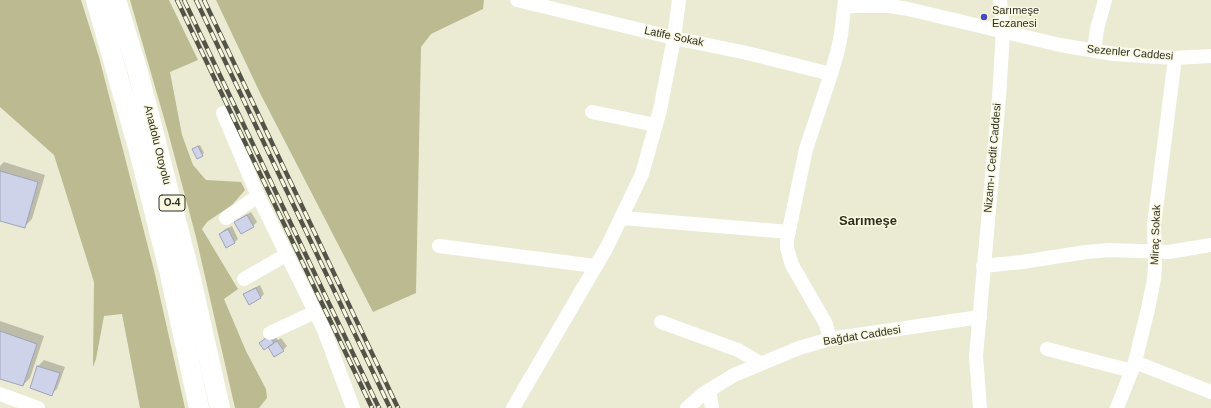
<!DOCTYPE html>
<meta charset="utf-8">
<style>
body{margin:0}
canvas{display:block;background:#ebebd3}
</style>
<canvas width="1211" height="408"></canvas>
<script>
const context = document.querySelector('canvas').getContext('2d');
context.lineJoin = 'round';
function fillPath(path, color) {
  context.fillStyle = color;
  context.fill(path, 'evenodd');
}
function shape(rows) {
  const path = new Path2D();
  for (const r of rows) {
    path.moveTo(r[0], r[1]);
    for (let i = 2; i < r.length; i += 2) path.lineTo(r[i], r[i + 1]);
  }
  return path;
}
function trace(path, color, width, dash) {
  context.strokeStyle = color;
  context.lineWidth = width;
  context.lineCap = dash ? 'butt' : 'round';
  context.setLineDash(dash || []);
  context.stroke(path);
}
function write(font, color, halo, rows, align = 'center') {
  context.font = font + ' Helvetica,sans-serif';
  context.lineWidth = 3;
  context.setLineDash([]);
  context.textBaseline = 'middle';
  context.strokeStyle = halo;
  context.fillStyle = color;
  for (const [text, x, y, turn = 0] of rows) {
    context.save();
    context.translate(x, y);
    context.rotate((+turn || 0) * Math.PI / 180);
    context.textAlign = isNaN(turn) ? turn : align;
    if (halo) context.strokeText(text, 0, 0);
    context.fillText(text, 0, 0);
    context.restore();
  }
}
fillPath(shape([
 [0,0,81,0,99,57,154,270,185,408,140,408,122,314,104,316,96,359,93,367,94,282,54,155,0,107],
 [130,0,169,0,198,60,170,72,182,135,193,165,206,180,241,182,245,190,232,205,207,222,202,229,238,289,224,299,246,351,266,389,267,398,259,408,235,408,196,237,168,132],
 [216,0,484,0,483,9,431,34,421,47,416,293,373,312,261,95]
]), '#bcba91');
fillPath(shape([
 [200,145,204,153,202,155,195,148],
 [4,162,45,175,32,219,24,227,0,220,0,166],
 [251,212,257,222,253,226,236,222,239,219],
 [232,226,238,239,235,242,227,246,220,234,224,230],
 [260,285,264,294,261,297,249,304,244,295,248,291],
 [0,321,44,336,30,378,23,385,0,377],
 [273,333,278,340,281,338,287,346,283,350,260,343],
 [44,360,65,367,57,389,51,394,31,387,38,366]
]), '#0003');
const building = shape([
 [198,146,203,156,197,159,192,149,198,146],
 [0,171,38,182,25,228,0,221,0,171],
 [247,215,254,227,241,234,234,222,247,215],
 [228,229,235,243,226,248,219,234,228,229],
 [256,288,261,298,249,305,243,294,256,288],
 [0,331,37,344,23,386,0,379,0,331],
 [269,336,274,343,264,350,259,343,269,336],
 [277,341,284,351,274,357,268,347,277,341],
 [37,366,60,373,52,396,30,388,37,366]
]);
fillPath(building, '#cfd3ea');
trace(building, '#9ea3b8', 1);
trace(shape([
 [517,0,674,38,747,53,831,74],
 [845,6,890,6,908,9,1060,45,1114,54,1175,58,1211,56],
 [1094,51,1097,29,1105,0],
 [592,112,656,125],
 [223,113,258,196,324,330,353,408],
 [226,218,258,196],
 [622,218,789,232],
 [439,246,595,266],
 [983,266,1022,262,1086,252,1110,250,1169,252,1211,245],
 [244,279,286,255],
 [661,322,738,350,760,363],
 [270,333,315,312],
 [830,339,826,324,792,265,787,248,787,240,806,149,831,74,837,53,841,35,845,0],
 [1047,349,1132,371],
 [1135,362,1211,392],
 [709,390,712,408],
 [0,394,38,408],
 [513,408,607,247,642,174,660,110,674,38,679,0],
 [687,408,703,394,734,375,799,348,830,339,980,317],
 [980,408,976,356,999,97,1003,32,1000,0],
 [1117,408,1135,362,1148,309,1154,279,1155,266,1154,225,1175,58]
]), '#fff', 14);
trace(shape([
 [96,0,139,151,169,270,199,408],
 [116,0,138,72,155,138,191,279,220,408]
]), '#fff', 20);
const rail = shape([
 [177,0,372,408],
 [184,0,379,408],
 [196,0,390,408],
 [204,0,398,408]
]);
trace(rail, '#535348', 4.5);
trace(rail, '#f9f8e0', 3, [9]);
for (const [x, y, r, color] of [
 [984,17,4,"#484bc0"]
]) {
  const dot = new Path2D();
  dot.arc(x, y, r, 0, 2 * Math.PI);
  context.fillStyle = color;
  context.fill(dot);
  trace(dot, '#f9f8e0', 1.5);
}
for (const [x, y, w] of [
 [172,203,26]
]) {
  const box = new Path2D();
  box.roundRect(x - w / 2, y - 8, w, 16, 3);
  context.fillStyle = '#f9f8e0';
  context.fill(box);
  trace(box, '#2e2e25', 1);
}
write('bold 10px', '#2e2e25', null, [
 ["O-4",172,203]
]);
write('11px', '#2e2e25', '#f9f8e0', [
 ["Sarımeşe",992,11],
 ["Eczanesi",992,24]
], 'left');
write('11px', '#2e2e25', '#f9f8e0', [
 ["Latife Sokak",674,37,12],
 ["Sezenler Caddesi",1130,53,5],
 ["Anadolu Otoyolu",157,145,76],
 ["Nizam-ı Cedit Caddesi",993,158,-85],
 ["Miraç Sokak",1156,235,-88],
 ["Bağdat Caddesi",862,336,-9]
]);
write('bold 13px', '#2f2e1b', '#f9f8e0', [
 ["Sarımeşe",868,221]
]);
</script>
